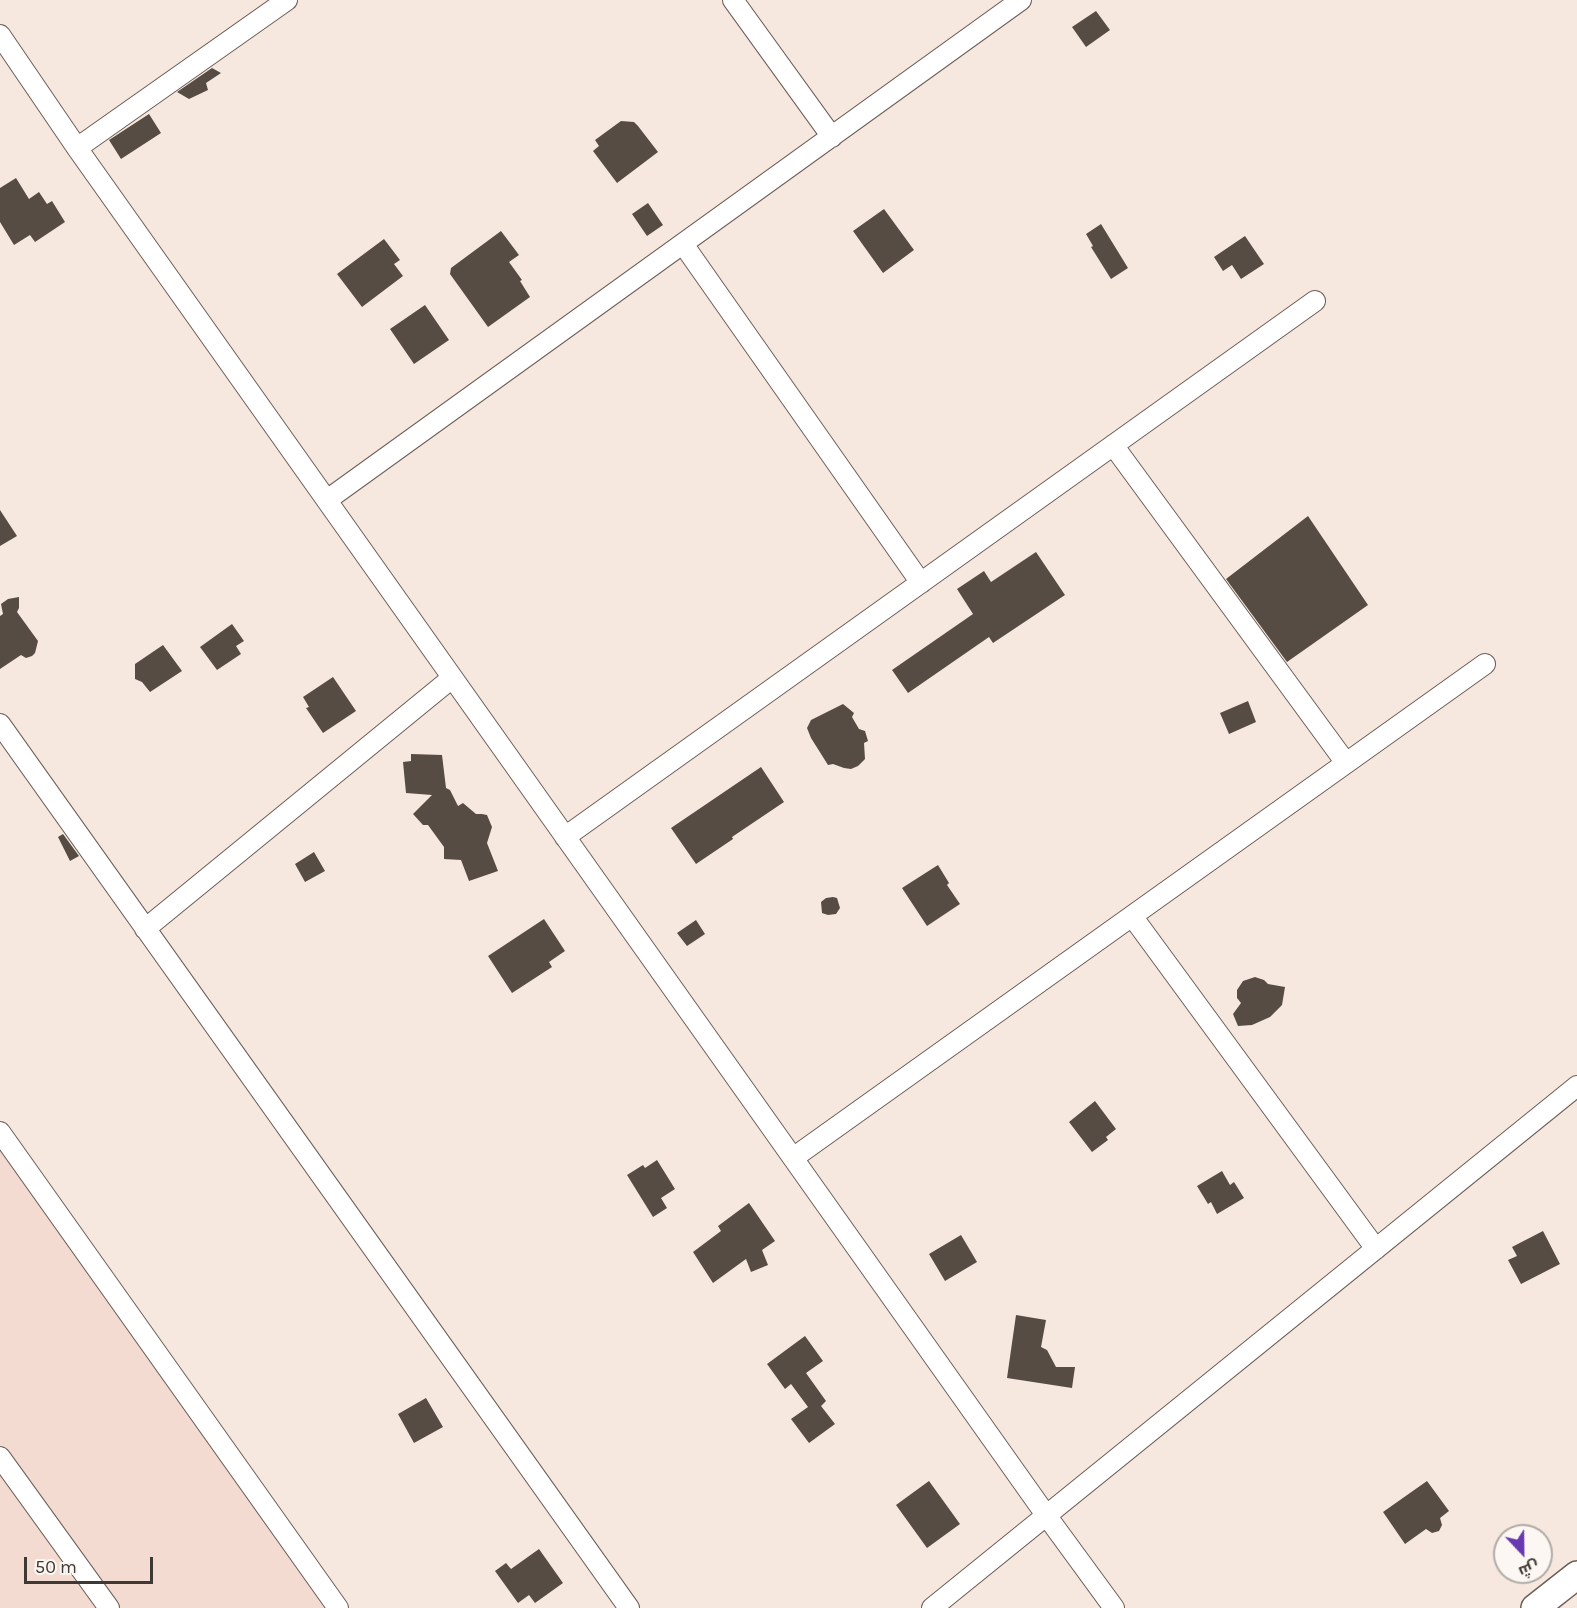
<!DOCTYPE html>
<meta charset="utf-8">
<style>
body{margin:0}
#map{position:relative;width:1577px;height:1608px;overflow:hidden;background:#f6e8de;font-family:Karla,Cairo,sans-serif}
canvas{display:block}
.north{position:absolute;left:1493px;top:1524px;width:60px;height:60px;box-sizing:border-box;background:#fdf7f3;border:2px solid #b1aba7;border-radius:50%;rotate:158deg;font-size:16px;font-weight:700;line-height:24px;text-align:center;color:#3f3936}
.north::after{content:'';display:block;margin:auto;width:21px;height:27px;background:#673ab2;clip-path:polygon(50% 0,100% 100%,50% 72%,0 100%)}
.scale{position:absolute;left:24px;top:1557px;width:129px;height:27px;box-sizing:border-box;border:3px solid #3f3936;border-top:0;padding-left:8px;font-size:18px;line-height:21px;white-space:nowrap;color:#3f3936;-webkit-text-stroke:4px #fdf7f3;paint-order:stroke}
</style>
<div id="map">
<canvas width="1577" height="1608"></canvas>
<div class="north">ش</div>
<div class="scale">50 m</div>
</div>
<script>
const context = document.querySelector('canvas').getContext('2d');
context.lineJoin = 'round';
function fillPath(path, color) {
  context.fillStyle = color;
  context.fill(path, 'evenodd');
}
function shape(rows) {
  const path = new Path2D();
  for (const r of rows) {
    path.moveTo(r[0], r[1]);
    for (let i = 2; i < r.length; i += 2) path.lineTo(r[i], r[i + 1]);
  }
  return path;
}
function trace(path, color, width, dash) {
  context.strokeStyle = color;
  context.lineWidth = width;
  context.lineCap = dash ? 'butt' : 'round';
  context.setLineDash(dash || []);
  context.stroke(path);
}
fillPath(shape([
 [0,1146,324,1608,0,1608]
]), '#f3dbd1');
fillPath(shape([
 [1096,11,1110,30,1086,47,1072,27],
 [212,68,221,73,206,83,208,90,189,99,177,92],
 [149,114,161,133,121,159,109,140],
 [621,121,634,122,638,126,658,152,617,183,593,151,599,146,595,140],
 [16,178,29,199,39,192,47,204,52,201,65,222,35,242,30,235,14,245,0,222,0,188],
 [648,203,663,225,647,236,632,214],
 [884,209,914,250,883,273,853,231],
 [1101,224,1128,268,1111,279,1091,247,1093,246,1086,234],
 [501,231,519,255,509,262,522,280,520,281,530,297,488,327,450,274,451,268],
 [1245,236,1264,264,1241,279,1232,265,1223,271,1214,257],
 [384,239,400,260,394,264,403,276,362,307,337,274],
 [425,305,449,340,414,364,390,329],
 [0,510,17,536,0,546],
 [1308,516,1368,605,1287,662,1226,579],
 [1036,552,1065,595,993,643,989,637,908,693,892,670,973,614,957,589,984,571,991,582],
 [19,597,19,608,17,612,38,641,35,653,32,656,26,658,21,655,0,669,0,616,3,614,1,604,8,599],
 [232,624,244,641,236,646,241,654,217,670,200,647],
 [163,645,182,671,150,692,142,682,135,679,135,664],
 [333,677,356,711,323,733,306,708,309,707,303,697],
 [1248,701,1256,722,1229,734,1220,713],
 [843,704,854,713,852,717,859,729,865,731,868,741,864,743,865,759,858,766,851,769,844,768,833,764,828,765,811,738,807,728,811,720],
 [411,754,442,755,446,788,450,790,458,806,463,803,476,814,482,814,487,815,492,827,487,843,498,871,469,881,461,860,444,859,444,847,428,825,423,825,413,814,432,795,406,793,403,762,411,761],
 [761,767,784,802,732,837,733,839,696,864,671,828],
 [63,834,79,856,70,861,58,837],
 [314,852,325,871,305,882,295,864],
 [938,865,949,883,947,885,960,904,927,926,902,888],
 [833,897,837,898,840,908,836,914,828,915,822,913,821,902,826,898],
 [544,919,565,951,549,962,552,967,512,993,488,956],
 [696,920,705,934,687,946,677,933],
 [1255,977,1264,980,1268,984,1285,987,1282,1005,1270,1017,1252,1025,1238,1026,1233,1014,1241,1003,1237,998,1237,990,1243,981],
 [1095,1101,1116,1129,1106,1137,1108,1140,1092,1152,1069,1122],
 [657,1160,675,1189,661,1198,667,1208,653,1217,627,1175,643,1165,645,1168],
 [1222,1171,1230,1185,1234,1182,1244,1198,1217,1214,1211,1202,1208,1204,1197,1186],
 [749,1203,775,1241,762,1250,768,1265,751,1272,746,1259,713,1283,693,1252,721,1231,718,1226],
 [1543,1231,1560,1264,1521,1284,1508,1260,1517,1256,1512,1247],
 [961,1235,977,1262,945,1281,929,1254],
 [1016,1315,1046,1320,1041,1347,1047,1350,1056,1367,1075,1367,1072,1388,1007,1378],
 [805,1336,823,1361,806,1373,826,1401,821,1406,835,1424,809,1443,791,1419,808,1407,791,1384,785,1389,767,1364],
 [426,1398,443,1427,414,1443,398,1414],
 [929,1481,960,1524,927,1548,896,1505],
 [1427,1481,1449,1511,1440,1518,1442,1525,1439,1531,1432,1533,1426,1529,1405,1544,1383,1512],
 [539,1549,563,1583,535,1603,529,1595,518,1603,495,1571,506,1563,511,1569]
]), '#574c43');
const minor = shape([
 [733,0,832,137],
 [0,35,77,148,1046,1515,1114,1608],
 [77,148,287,0],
 [683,244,921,583],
 [1113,445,1346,763],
 [327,500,1021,0],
 [0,724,629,1608],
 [565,837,1315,301],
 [1132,916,1376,1249],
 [145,929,452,678],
 [0,1132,338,1608],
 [793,1158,1485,664],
 [0,1457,109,1608],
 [932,1608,1577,1086]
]);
const secondary = shape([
 [1535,1608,1577,1575]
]);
trace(minor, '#6b5f57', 22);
trace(secondary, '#6b5f57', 30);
trace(minor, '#fff', 20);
trace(secondary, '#fff', 27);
</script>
